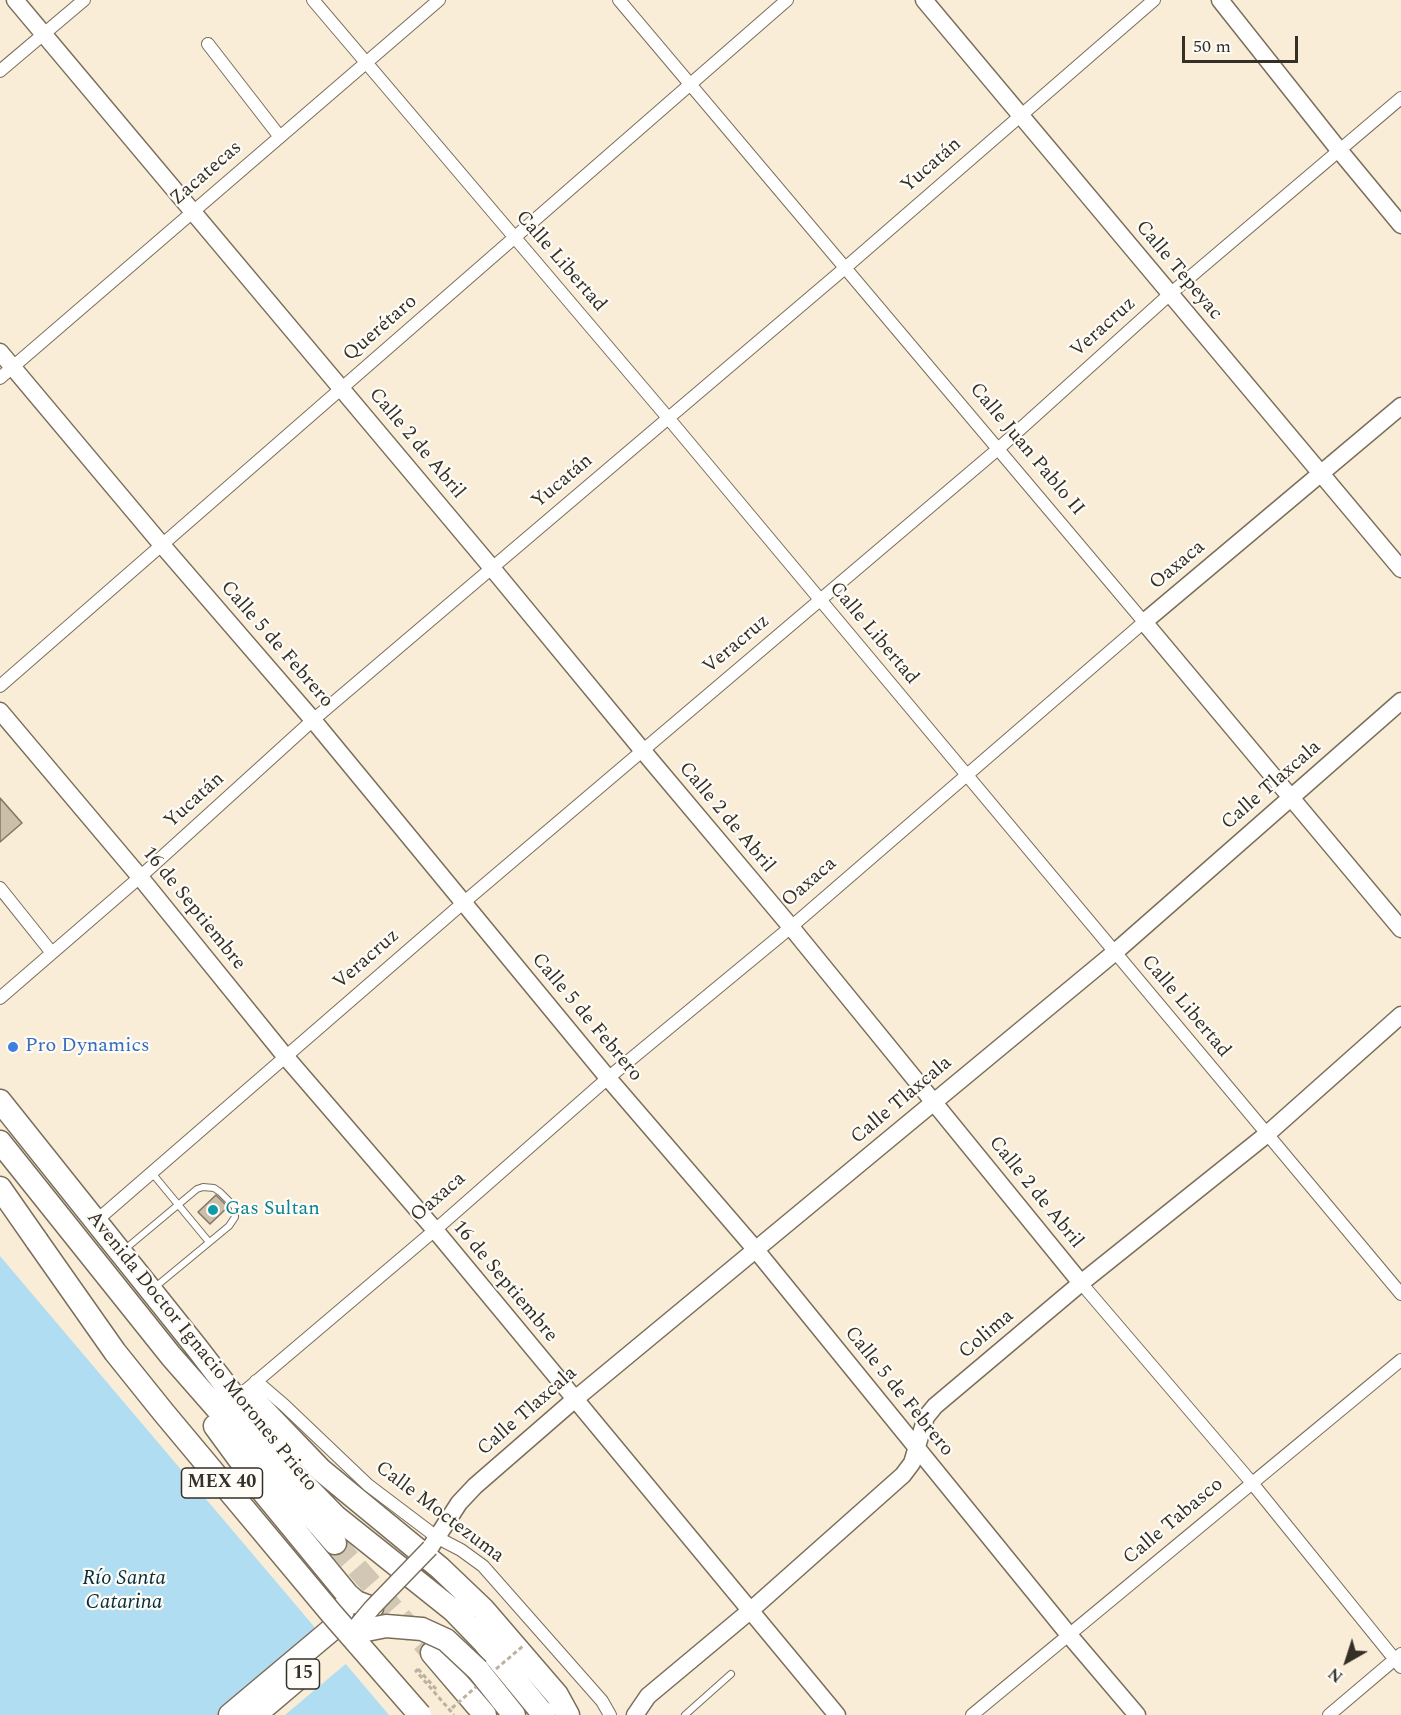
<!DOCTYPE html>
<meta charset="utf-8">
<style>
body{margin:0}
#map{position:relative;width:1401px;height:1715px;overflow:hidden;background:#faedd7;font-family:Spectral,serif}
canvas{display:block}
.north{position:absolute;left:1317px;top:1631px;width:60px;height:60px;-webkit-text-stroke:4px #fefcf7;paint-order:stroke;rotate:219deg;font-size:16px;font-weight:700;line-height:24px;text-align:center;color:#342f27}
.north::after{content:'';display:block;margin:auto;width:21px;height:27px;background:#342f27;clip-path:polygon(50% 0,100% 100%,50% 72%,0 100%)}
.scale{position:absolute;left:1182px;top:36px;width:116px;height:27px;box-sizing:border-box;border:3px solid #342f27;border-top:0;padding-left:8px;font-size:18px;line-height:21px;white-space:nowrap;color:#342f27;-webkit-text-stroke:4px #fefcf7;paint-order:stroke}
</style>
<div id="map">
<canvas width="1401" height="1715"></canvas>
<div class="north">N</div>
<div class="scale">50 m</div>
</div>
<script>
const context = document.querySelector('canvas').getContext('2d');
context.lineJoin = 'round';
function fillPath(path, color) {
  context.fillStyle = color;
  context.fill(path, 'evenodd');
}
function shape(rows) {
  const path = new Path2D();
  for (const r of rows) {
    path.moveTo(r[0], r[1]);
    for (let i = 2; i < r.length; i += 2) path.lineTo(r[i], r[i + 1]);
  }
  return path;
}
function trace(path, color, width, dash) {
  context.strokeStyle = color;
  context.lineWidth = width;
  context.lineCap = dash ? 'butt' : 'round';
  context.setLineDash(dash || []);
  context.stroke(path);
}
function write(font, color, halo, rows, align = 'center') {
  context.font = font + ' Spectral,serif';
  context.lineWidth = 4.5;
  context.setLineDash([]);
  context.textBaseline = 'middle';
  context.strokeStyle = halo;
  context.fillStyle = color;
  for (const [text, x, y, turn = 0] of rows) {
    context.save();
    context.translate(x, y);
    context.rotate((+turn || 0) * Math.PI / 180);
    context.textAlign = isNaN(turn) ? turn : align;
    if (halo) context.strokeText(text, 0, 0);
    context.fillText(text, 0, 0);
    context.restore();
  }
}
fillPath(shape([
 [0,1256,389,1715,0,1715]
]), '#b0ddf1');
fillPath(shape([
 [320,1629,348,1662,285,1715,217,1715]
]), '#faedd7');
const building = shape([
 [0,798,22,823,0,842,0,798],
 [216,1195,228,1207,210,1224,198,1212,216,1195]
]);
fillPath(building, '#ccbfaa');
trace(building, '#827663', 1.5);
trace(shape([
 [335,1543,432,1653]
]), '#d2c7b4', 22, [22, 11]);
const lane = shape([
 [152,1173,209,1242],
 [124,1250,197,1189,203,1187,214,1188,220,1192,235,1207,235,1217,229,1226,154,1288],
 [685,1715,731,1674]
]);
const street = shape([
 [313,0,669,419,1401,1294],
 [208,44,280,137],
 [0,71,84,0],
 [0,378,439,0],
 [0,686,787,0],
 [0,888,52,953],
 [0,998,140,877,313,720,845,268,1154,0],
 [96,1221,463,903,998,449,1170,294,1401,98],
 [1081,1283,1252,1483,1401,1667],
 [256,1381,284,1405,368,1485,438,1538,461,1550,483,1566,602,1701,610,1715],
 [245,1391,435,1230,608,1078,791,927,1144,622,619,0],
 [972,1715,1401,1360],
 [1329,1715,1401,1654]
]);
const secondary = shape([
 [15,0,492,568,643,751,791,927,1081,1283],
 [924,0,1401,569],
 [1220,0,1339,150,1401,225],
 [0,352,162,545,313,720,608,1078,756,1250,1069,1635,1137,1715],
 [1401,406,1144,622,1401,929],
 [0,711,140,877,285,1056,435,1230,837,1715],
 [430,1548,459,1503,475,1486,574,1400,1114,953,1401,701],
 [635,1715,648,1696,751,1610,903,1475,912,1463,926,1417,935,1406,1081,1283,1266,1135,1401,1015]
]);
const highway = shape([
 [0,1101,197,1348,293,1473,335,1516,454,1611,483,1641,544,1715],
 [0,1142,171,1356,335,1543],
 [0,1188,37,1241],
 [251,1397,321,1470,440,1568,483,1609,557,1695,568,1715],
 [215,1426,264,1493,347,1594,356,1602,372,1608],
 [432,1653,485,1715],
 [478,1670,514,1715],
 [230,1715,330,1631,340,1618,345,1605],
 [255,1715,302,1675]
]);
trace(lane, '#7a6e5b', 8);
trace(street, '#7a6e5b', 14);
trace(secondary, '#7a6e5b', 19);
trace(highway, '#7a6e5b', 25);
trace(shape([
 [418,1669,416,1671,454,1715],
 [418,1669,437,1690]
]), '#bdb2a0', 3, [4.5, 3]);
trace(lane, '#fff', 6);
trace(street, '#fff', 12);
trace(secondary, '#fff', 16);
trace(highway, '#fff', 22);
const secondaryBridge = shape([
 [351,1633,372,1608,430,1548]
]);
const highwayBridge = shape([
 [37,1241,115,1352,164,1413,331,1613,420,1715],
 [351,1633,386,1626,422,1629,446,1640,478,1670]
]);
trace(secondaryBridge, '#7a6e5b', 19, []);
trace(highwayBridge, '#7a6e5b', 25, []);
trace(shape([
 [496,1669,523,1646],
 [452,1708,476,1687]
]), '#bdb2a0', 3, [4.5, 3]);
trace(secondaryBridge, '#fff', 16);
trace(highwayBridge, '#fff', 22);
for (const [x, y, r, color] of [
 [13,1047,6,"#3f7fe0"],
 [213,1210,6,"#0f9aa8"]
]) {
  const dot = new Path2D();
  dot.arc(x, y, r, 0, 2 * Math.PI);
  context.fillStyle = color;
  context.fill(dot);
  trace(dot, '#fefcf7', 2);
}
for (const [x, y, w] of [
 [222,1483,81],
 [303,1674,33]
]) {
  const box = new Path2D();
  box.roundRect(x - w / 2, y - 15, w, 30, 4.5);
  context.fillStyle = '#fefcf7';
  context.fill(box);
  trace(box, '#342f27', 1.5);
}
write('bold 18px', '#342f27', null, [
 ["MEX 40",222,1483],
 ["15",303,1674]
]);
write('20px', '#342f27', '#fefcf7', [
 ["Yucatán",932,166,-41],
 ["Zacatecas",207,174,-41],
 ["Calle Libertad",560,262,49],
 ["Calle Tepeyac",1178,271,50],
 ["Veracruz",1104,328,-42],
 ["Querétaro",381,329,-41],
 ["Calle 2 de Abril",416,444,50],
 ["Calle Juan Pablo II",1026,450,50],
 ["Yucatán",563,482,-40],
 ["Oaxaca",1178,566,-40],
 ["Calle Libertad",873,634,50],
 ["Calle 5 de Febrero",276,645,49],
 ["Veracruz",737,645,-40],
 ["Calle Tlaxcala",1272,786,-41],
 ["Yucatán",195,801,-42],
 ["Calle 2 de Abril",726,818,50],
 ["Oaxaca",810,883,-41],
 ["16 de Septiembre",193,909,51],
 ["Veracruz",367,960,-41],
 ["Calle Libertad",1185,1007,50],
 ["Calle 5 de Febrero",586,1018,50],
 ["Calle Tlaxcala",902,1101,-40],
 ["Calle 2 de Abril",1035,1193,51],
 ["Oaxaca",439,1198,-41],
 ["16 de Septiembre",504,1282,50],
 ["Colima",987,1335,-40],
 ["Avenida Doctor Ignacio Morones Prieto",201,1352,51],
 ["Calle 5 de Febrero",898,1392,51],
 ["Calle Tlaxcala",528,1412,-41],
 ["Calle Moctezuma",439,1513,37],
 ["Calle Tabasco",1174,1522,-40]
]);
write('20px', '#366cbe', '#fefcf7', [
 ["Pro Dynamics",25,1047]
], 'left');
write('20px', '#0d838f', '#fefcf7', [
 ["Gas Sultan",225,1210]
], 'left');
write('italic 21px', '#042e3c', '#fefcf7', [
 ["Río Santa",124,1580],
 ["Catarina",124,1604]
]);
</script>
